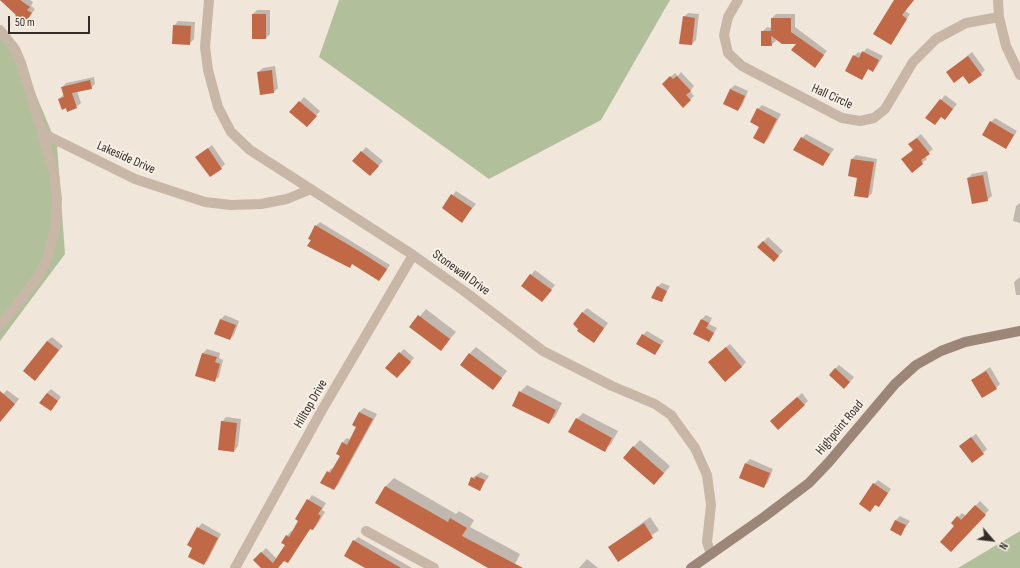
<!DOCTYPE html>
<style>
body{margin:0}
#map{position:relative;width:1020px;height:568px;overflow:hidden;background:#f0e6da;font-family:"Sofia Sans Condensed",sans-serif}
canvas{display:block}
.north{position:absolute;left:972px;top:520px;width:40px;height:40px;-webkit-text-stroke:3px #f8f0e6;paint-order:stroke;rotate:118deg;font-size:11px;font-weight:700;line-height:16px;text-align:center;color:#342c27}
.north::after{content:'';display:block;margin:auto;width:14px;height:18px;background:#342c27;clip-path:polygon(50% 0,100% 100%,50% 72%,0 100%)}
.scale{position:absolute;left:8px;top:16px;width:82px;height:18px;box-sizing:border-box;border:2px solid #342c27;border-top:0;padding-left:5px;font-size:12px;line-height:14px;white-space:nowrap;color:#342c27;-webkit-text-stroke:3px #f8f0e6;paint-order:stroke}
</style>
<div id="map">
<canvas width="1020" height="568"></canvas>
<div class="north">N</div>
<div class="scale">50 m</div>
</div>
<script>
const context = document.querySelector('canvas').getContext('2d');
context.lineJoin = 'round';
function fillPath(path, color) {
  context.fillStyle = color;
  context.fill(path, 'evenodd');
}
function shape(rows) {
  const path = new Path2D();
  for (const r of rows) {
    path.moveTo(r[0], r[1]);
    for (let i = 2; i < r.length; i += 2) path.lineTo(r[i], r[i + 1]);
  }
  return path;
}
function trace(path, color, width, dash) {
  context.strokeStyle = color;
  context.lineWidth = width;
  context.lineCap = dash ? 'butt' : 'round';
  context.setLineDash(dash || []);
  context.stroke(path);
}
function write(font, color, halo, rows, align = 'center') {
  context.font = font + ' "Sofia Sans Condensed",sans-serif';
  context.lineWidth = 4;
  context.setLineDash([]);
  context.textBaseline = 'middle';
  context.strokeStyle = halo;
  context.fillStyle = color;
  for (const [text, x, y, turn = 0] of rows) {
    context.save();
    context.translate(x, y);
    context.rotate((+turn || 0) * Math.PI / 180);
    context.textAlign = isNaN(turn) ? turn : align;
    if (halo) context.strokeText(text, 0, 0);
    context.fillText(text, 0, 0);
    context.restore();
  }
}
fillPath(shape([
 [339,0,670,0,601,120,489,179,319,57],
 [0,38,18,52,57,145,65,254,0,341],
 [1020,531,1020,568,958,568]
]), '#b1bf9b');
fillPath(shape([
 [0,0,30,0,33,2,31,6,35,9,25,22],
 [902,0,914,0,905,11,910,14,891,43],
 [257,10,270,10,270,34,266,38,253,14],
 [688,13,699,14,696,40,692,44,684,17],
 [776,14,795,14,795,27,827,51,815,66,798,43,775,38,776,41,771,45,762,32,767,27,772,28,772,18],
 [178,21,195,22,194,39,189,44,174,26],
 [867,48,883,56,877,66,873,70,869,68,862,79,854,56,858,52,862,54],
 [972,52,985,70,981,74,964,75,947,72],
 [275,66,278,88,274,92,258,72,263,68],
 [681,72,694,86,690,91,694,96,683,106,663,84,675,73,678,76],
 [94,77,95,84,91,88,77,91,81,103,76,107,66,107,59,99,64,94,62,88,66,83],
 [735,85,748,91,742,106,738,110,730,89],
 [945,95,957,104,949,114,927,118],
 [304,97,320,111,311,121,291,112],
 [762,105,781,114,768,139,764,143,758,109],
 [995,118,1017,131,1006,148,991,122],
 [806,134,834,149,823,165,802,138],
 [921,134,933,149,925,156,927,159,912,171,902,159,914,149,909,144],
 [212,145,225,164,221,168,197,157],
 [366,147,383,161,374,171,354,161],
 [856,155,877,159,872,193,868,197,852,159],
 [987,171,992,196,987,200,968,178,972,174],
 [456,191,476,204,462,221,443,208],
 [1020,203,1020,223,1013,221,1016,206],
 [320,222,390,265,383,276,379,280,353,263,349,267,312,240,316,226],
 [768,237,783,251,774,261,758,247],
 [535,270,555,285,542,301,522,286],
 [1020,277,1020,295,1016,295,1014,282],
 [662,283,670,286,661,301,657,287],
 [587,308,608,323,598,337,580,328,582,313],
 [426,309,456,332,441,350,411,327],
 [225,315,239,321,234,335,230,339,220,320],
 [706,315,712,318,709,324,717,328,709,341,702,319],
 [647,331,664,341,655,354,643,335],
 [52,337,63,346,35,380,47,341],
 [730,344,746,362,742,367,714,358],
 [476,347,507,371,493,389,470,353],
 [207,349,220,353,219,358,223,360,219,377,214,381,203,353],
 [404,349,414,358,401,373,400,353],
 [839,365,854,377,849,383,835,369],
 [990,367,1000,384,996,388,972,380],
 [527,385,562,403,555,417,548,423,520,392],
 [51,389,61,397,51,410,47,393],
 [7,390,19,399,0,422,0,397],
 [802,393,808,401,778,429,772,421],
 [364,408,377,414,338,485,334,489,328,472,332,468,334,469,341,455,337,453,343,442,347,438,351,440,357,426,359,412],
 [583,413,618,431,611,444,604,450,577,419],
 [226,417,241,419,238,446,234,451,222,422],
 [976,434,987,449,983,453,965,442],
 [640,440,670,466,660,478,624,457],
 [750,459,773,469,768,482,764,487,746,463],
 [481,472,489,476,480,490,472,478],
 [394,478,456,514,459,511,474,520,470,527,520,554,513,568,491,568,377,503,386,486],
 [878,480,891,489,879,506,875,504,874,484],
 [312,495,326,503,322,510,325,512,317,525,313,529,311,528,288,562,284,560,276,568,263,568,254,560,266,548,277,559,286,545,282,542,291,531,293,532,300,521,296,519],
 [980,501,989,510,951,551,955,526,952,523,962,513,966,516],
 [900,516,910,521,901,534,896,520],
 [650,517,659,530,618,560,610,547],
 [202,523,221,534,208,560,204,564,194,547,198,528],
 [358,537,412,568,367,568,354,541],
 [587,559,598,568,579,568]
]), '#0003');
fillPath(shape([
 [0,0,20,0,30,7,27,10,32,13,25,23,15,16,16,15],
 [894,0,914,0,902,15,907,19,891,45,873,34],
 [252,14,266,14,266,39,252,39],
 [683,16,695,18,692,45,679,44],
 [771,18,791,18,791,32,824,55,815,68,791,50,796,44,782,44,771,36,772,46,761,46,761,31,771,31],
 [173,25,191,26,190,45,172,44],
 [862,51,879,60,873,72,868,69,862,80,845,71,853,55,859,58],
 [968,56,982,75,969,84,963,76,954,83,946,72],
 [272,70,274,93,260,95,257,72],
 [670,76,673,79,677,76,691,91,686,95,691,100,683,108,662,84],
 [90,80,92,89,72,93,77,108,67,112,66,108,62,110,58,99,64,97,61,87],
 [730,89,745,96,738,111,723,104],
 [940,99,953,109,945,120,941,117,935,125,925,118],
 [299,101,317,116,307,127,289,112],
 [757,108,777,119,764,144,753,138,759,127,750,122],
 [990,121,1014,135,1006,149,982,135],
 [801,137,830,154,823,166,793,150],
 [917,138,930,154,921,160,923,164,912,173,901,159,913,150,908,144],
 [208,148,222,169,210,177,195,157],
 [361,151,379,166,370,176,352,161],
 [851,159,874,162,868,198,854,196,857,178,848,176],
 [983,175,988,201,972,204,967,178],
 [451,194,472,208,462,223,442,208],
 [315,225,359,251,387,269,379,281,352,264,350,268,307,246,311,240,308,239],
 [763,241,779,256,774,262,757,247],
 [530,274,552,290,542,302,521,286],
 [657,286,667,291,662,302,651,298],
 [582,312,604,328,594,343,577,331,578,329,573,324],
 [418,315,450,339,441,351,409,327],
 [220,319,236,325,230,340,214,334],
 [701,319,709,323,706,328,714,333,709,342,693,334],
 [642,334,661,345,655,355,636,344],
 [47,341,59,350,35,381,23,371],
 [726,347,742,367,725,382,708,362],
 [399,352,411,362,397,378,385,368],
 [202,353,217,357,215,362,220,364,215,382,195,376],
 [469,353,502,378,493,390,460,365],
 [835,368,850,382,844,389,829,375],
 [986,371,997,389,982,398,971,380],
 [0,391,15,404,0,422],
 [519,391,556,410,549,424,512,406],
 [47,393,58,401,51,411,39,403],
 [797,397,805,405,778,430,770,421],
 [359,412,373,419,334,490,320,483,327,471,330,473,340,456,336,454,342,442,347,445,356,427,352,425],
 [576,418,612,438,605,452,568,432],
 [221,421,237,423,234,452,218,450],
 [971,437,984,454,972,463,959,446],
 [633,446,664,473,654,485,623,458],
 [745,463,770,473,764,488,739,478],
 [476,476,485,480,480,491,468,485,471,477,475,479],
 [873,483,888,493,879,507,875,505,870,512,859,504],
 [385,486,448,522,450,518,467,528,462,536,523,568,488,568,375,503],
 [307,499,322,508,318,514,321,516,313,530,310,529,288,563,284,561,278,568,261,568,253,560,261,552,273,563,285,545,281,543,286,535,289,537,298,521,295,519],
 [975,505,986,515,951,552,940,542,954,526,951,523,957,516,961,520],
 [895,520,906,525,901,536,890,530],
 [644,523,653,538,618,562,608,547],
 [197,527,218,538,204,565,188,557,192,548,187,545],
 [353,540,401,568,365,568,344,556]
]), '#c16947');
trace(shape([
 [209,0,205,47,208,70,218,107,231,132,250,150,413,255,464,291,543,351,612,386,655,404,671,415,695,448,707,475,711,505,707,542,711,554],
 [738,0,728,17,724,35,728,53,742,66,842,118,860,121,874,118,885,109,913,62,936,39,966,23,999,17],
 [998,0,999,17,1006,46,1020,75],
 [0,30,15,49,21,63,42,133,135,179,205,202,231,205,261,204,287,199,311,189],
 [0,326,38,277,47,259,55,230,57,200,54,173,42,133],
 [366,531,434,568],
 [235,568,322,410,413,255]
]), '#c8b7a7', 10);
trace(shape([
 [691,568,764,517,809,483,829,462,895,384,916,365,941,351,965,342,1020,331]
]), '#9b8678', 10);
write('13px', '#342c27', '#f8f0e6', [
 ["Hall Circle",832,97,24],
 ["Lakeside Drive",126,158,24],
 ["Stonewall Drive",461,273,36],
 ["Hilltop Drive",311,404,-60],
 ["Highpoint Road",840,428,-50]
]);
</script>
